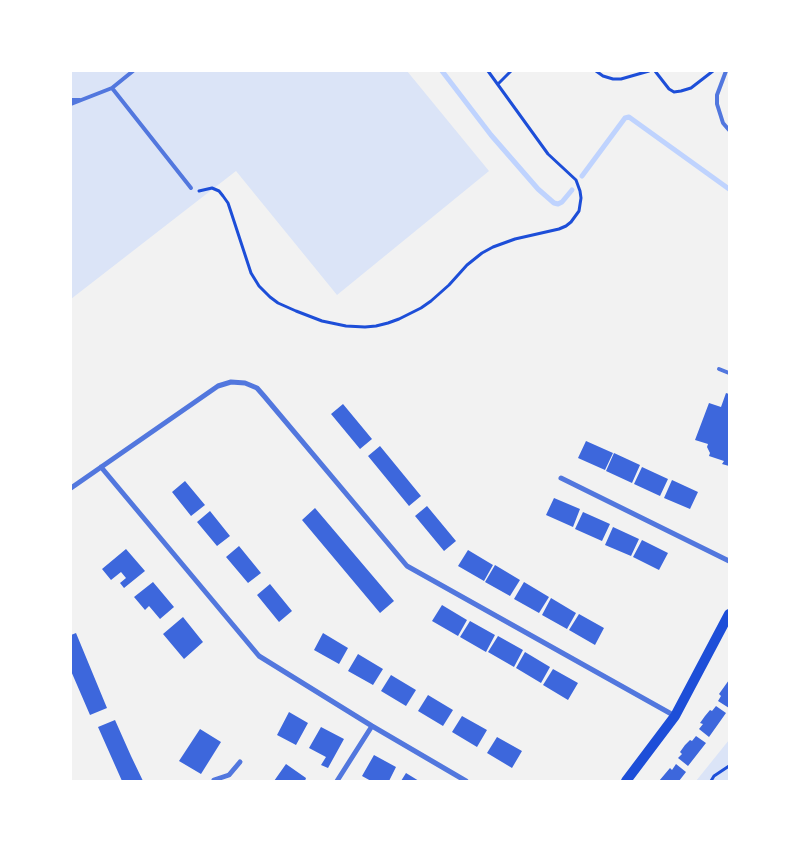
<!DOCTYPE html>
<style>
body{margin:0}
#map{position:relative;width:800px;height:852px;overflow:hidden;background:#f2f2f2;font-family:"PT Sans Narrow",sans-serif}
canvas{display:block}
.frame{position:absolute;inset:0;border:72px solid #fff;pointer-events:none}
</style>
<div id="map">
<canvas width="800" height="852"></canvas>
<div class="frame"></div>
</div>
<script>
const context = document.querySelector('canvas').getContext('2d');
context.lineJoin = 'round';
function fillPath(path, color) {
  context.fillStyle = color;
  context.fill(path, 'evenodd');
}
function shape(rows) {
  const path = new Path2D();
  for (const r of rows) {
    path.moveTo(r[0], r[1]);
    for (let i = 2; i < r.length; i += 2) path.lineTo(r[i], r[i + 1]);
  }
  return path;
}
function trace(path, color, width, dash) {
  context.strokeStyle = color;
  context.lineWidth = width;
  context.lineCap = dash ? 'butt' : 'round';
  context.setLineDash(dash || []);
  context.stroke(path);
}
fillPath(shape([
 [71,71,407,71,489,171,337,295,236,171,71,299],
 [729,740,729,781,696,781]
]), '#dbe4f7');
trace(shape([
 [442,71,491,135,538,189,554,203,558,204,562,202,572,190],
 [582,176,625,118,629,117,729,189]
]), '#bfd3fe', 5);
fillPath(shape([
 [726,393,729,394,729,466,722,464,724,461,709,456,710,453,707,447,708,444,695,440,709,403,721,407],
 [343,404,372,439,360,449,331,414],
 [586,441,613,453,605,470,578,458],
 [380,446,421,496,409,506,368,456],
 [614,453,640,465,632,483,606,471],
 [642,467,668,479,660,496,634,484],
 [672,480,698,492,690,509,664,498],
 [185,481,205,505,191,516,172,492],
 [554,498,580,509,573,527,546,515],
 [427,506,456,541,444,551,415,516],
 [315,508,394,601,380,613,302,520],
 [210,511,230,536,217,546,197,522],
 [583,512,610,524,602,541,575,529],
 [613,527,639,539,631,556,605,545],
 [642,540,668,553,659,570,633,557],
 [239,546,261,573,248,583,226,557],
 [126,549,145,571,124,588,120,583,126,578,121,572,111,580,102,569],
 [468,550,493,565,484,581,458,566],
 [495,565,520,580,510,596,485,582],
 [153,582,174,607,160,619,149,606,145,610,134,597],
 [524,582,549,597,539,613,514,599],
 [270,584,292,611,279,622,257,595],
 [551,598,576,613,567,629,542,615],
 [442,605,467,620,458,636,432,621],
 [579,614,604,628,595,645,569,630],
 [183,617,203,642,184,659,163,634],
 [470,621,495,635,486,652,460,637],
 [76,633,107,708,90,715,71,671,71,635],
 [323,633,348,648,339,664,314,650],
 [498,636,523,650,514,667,488,652],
 [525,652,550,667,541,683,516,668],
 [358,654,383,669,373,685,348,671],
 [553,669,578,683,568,700,543,685],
 [391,675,416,690,406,706,381,691],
 [729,680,729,708,718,701,721,696,719,694],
 [428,695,453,710,443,726,418,711],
 [716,706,726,713,709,737,699,729,703,724,700,723,705,716,710,710,712,711],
 [289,712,308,723,296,745,277,735],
 [462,716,487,730,477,747,452,732],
 [115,720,131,756,143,781,122,781,98,727],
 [321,727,344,739,328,768,321,765,326,757,309,748],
 [200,729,221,742,201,774,179,761],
 [696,736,706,743,688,766,678,758,682,754,680,752,685,745,690,740,692,741],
 [497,737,522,751,512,768,487,753],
 [374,755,396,767,389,781,371,781,362,776],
 [286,764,306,778,305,781,274,781],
 [676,764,686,772,679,781,659,781,670,768,672,770],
 [406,773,419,781,401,781]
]), '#3d67dc');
trace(shape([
 [596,71,603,76,613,79,621,79,649,71],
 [655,71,669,89,674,92,681,91,691,88,713,71],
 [498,84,511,71],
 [199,191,212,188,219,191,223,196,228,203,231,212,251,273,259,286,270,297,278,303,296,311,322,321,346,326,365,327,376,326,388,323,399,319,421,308,431,301,449,285,467,265,482,253,493,247,515,239,559,229,566,226,571,222,579,211,581,198,580,191,576,180,548,154,488,71],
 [711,781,714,776,729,766]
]), '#1d4ed8', 3);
trace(shape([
 [726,71,717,95,717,104,723,123,729,130],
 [112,88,191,188],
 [71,100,80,100],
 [71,104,112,88,133,71],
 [719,369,729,373]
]), '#5277de', 4);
trace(shape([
 [101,467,259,656,372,726,466,781],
 [561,478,729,561],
 [71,488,218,386,231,382,245,383,257,388,264,396,407,566,675,716],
 [214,780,229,775,240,762],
 [337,781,372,726]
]), '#5277de', 5);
trace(shape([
 [626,781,675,716,729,614]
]), '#1d4ed8', 10);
</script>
